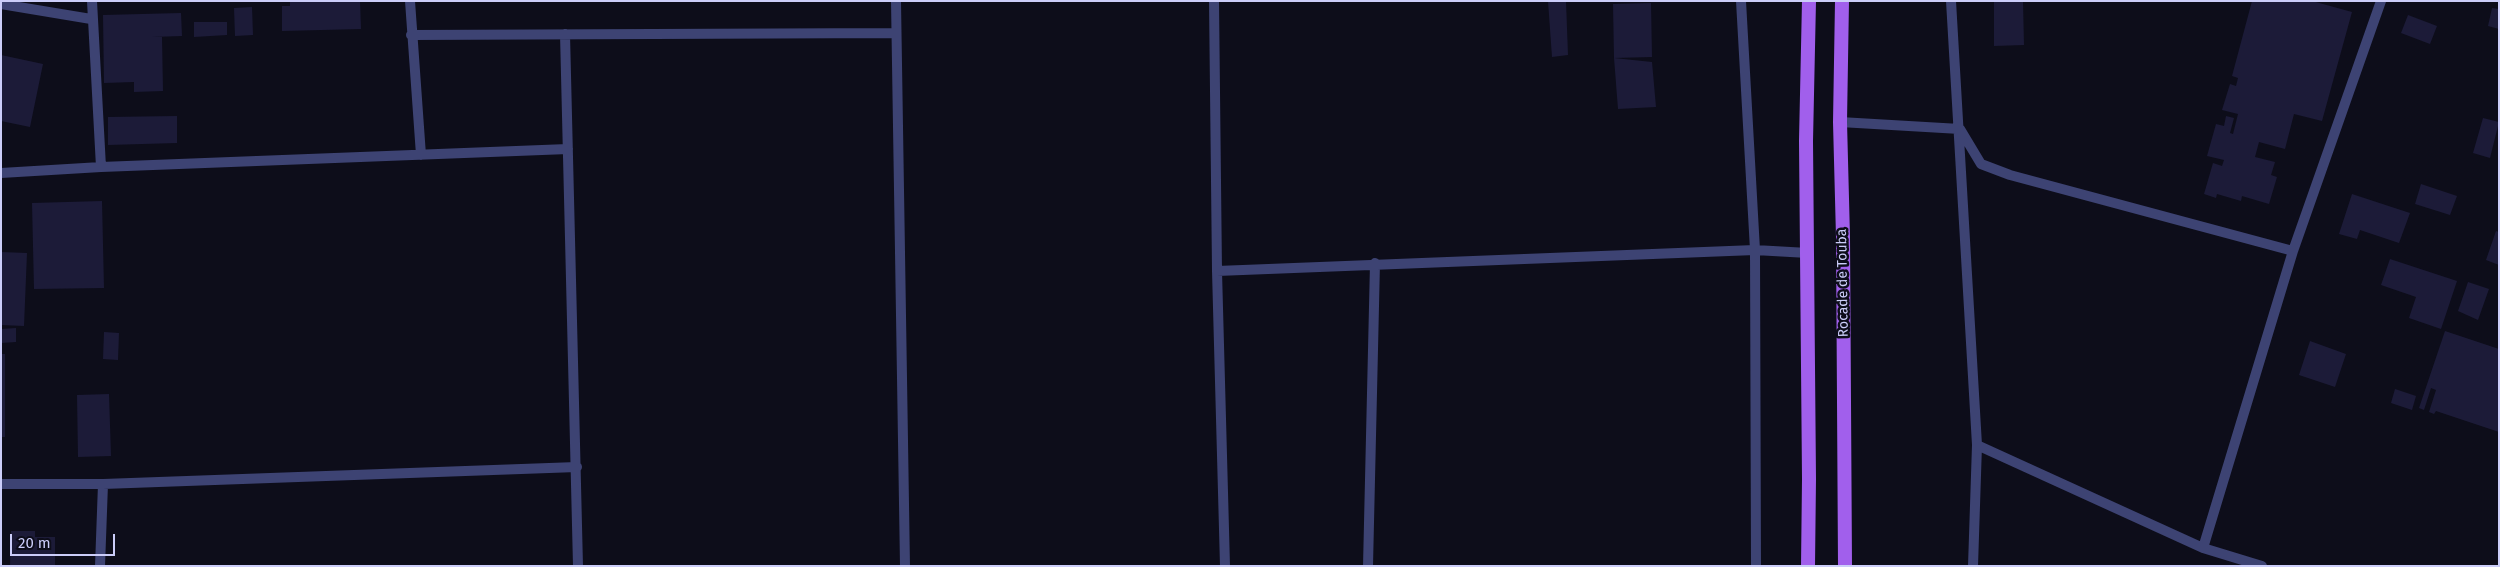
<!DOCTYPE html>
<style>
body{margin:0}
#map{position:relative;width:2500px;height:567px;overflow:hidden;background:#0d0d1a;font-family:"Fira Sans",sans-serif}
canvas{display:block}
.frame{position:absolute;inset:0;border:2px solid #cbcdf9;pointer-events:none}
.scale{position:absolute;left:10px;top:534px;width:105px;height:22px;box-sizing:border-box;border:2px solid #cbcdf9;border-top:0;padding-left:6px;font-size:15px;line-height:18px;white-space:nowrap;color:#cbcdf9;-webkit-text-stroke:4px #0d0d1a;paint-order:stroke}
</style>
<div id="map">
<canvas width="2500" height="567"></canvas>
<div class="frame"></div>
<div class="scale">20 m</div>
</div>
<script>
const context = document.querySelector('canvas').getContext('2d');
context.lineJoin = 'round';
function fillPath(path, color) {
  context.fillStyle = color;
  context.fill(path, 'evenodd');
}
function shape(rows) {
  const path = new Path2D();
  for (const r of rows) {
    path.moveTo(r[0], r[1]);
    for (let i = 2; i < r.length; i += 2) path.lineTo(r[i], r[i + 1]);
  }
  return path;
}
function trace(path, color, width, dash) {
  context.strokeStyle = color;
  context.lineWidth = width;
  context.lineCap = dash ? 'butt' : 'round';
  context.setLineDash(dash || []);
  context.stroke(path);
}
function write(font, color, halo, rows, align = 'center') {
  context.font = font + ' "Fira Sans",sans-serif';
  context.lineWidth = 5;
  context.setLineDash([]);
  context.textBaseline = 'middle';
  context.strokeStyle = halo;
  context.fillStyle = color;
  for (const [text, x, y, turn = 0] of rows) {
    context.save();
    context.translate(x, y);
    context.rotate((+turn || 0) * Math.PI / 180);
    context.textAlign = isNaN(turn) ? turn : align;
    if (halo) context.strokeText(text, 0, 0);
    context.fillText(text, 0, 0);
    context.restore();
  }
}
fillPath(shape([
 [290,1,360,1,361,29,282,31,282,6,290,6],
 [1548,1,1566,1,1568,55,1552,57],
 [1994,1,2023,1,2024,45,1994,46],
 [2252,1,2312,1,2352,12,2322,121,2294,114,2285,149,2259,142,2255,157,2275,162,2271,175,2277,177,2269,204,2242,196,2241,201,2217,194,2216,198,2204,194,2213,163,2222,166,2224,160,2207,156,2216,124,2224,126,2226,116,2234,118,2230,133,2233,134,2238,114,2222,110,2230,84,2236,86,2238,78,2232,76],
 [1651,3,1652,57,1614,58,1613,4],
 [252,7,253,35,235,36,234,8],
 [2492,8,2499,9,2499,29,2488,26],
 [181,13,182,36,152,37,162,37,163,91,134,92,134,82,104,83,103,15],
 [2408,15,2437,26,2430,44,2401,33],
 [194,22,227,22,227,35,194,37],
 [1,55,43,64,30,127,1,121],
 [1614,58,1652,62,1656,107,1618,109],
 [177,116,177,143,108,145,108,117],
 [2483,118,2499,122,2490,158,2473,153],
 [2421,184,2457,196,2450,215,2415,204],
 [2352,194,2410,213,2399,243,2360,230,2357,239,2339,234],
 [102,201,104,288,34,289,32,203],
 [2496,231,2499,232,2499,265,2486,260],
 [1,252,27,253,24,326,1,325],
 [2390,259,2457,281,2441,329,2409,318,2416,297,2381,285],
 [2468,282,2489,289,2478,320,2458,311],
 [16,328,16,342,1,343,1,329],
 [2445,331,2499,349,2499,432,2436,411,2434,414,2429,412,2436,390,2431,388,2424,410,2419,408],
 [104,332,119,333,118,360,103,359],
 [2310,341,2346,354,2335,387,2299,375],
 [1,354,5,354,5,437,1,437],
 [2395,389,2416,396,2412,410,2391,403],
 [109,394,111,456,78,457,77,395],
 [11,531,35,531,35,537,55,537,55,566,10,566]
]), '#1c1b38');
trace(shape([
 [92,1,101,167],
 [410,1,421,155],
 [896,1,905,566],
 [1214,1,1217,271,1225,566],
 [1741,1,1755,250,1756,566],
 [1951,1,1977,445,1973,566],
 [1,4,91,19],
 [565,34,578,566],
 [411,35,895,33],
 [1840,122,1960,129,1981,164,2010,175,2293,251],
 [1,173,101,167,568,149],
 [1217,271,1755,250,1808,253],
 [1977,445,2203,548,2262,566],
 [1,484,103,484,577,467],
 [2203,548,2293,251,2381,1],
 [100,566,103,484],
 [1368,566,1375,263]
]), '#3d4373', 10);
trace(shape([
 [1842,1,1840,122,1843,237,1845,566],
 [1808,566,1809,479,1806,141,1809,1]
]), '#a15fec', 14);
write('14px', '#cbcdf9', '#0d0d1a', [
 ["Rocade de Touba",1843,283,-91]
]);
</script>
